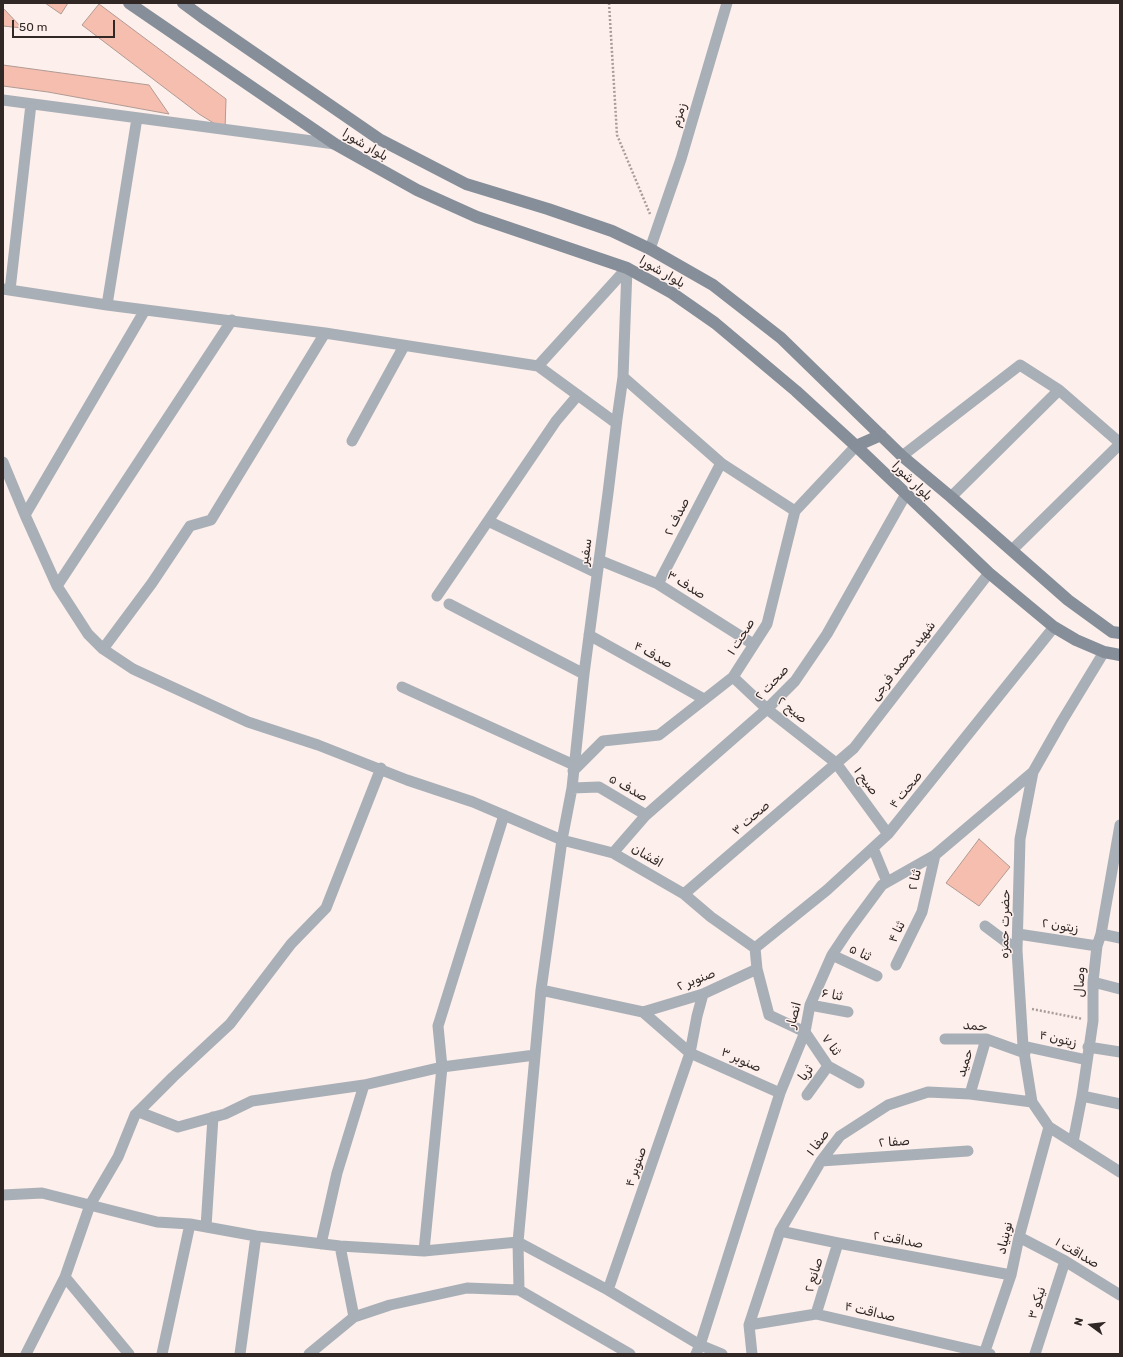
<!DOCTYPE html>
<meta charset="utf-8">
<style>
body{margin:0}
#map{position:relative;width:1123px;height:1357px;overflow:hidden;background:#fdefeb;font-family:Rubik,sans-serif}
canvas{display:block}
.frame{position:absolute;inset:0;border:4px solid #312826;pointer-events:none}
.north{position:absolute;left:1071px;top:1305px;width:40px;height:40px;-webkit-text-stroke:3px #fdefeb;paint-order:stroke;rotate:285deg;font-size:11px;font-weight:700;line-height:16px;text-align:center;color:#312826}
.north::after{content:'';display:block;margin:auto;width:14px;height:18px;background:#312826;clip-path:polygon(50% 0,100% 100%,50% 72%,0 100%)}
.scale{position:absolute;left:12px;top:20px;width:103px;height:18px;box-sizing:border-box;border:2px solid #312826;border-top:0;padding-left:5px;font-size:12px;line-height:14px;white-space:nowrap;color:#312826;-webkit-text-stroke:3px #fdefeb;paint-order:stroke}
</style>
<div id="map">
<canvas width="1123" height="1357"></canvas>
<div class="frame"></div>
<div class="north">N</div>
<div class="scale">50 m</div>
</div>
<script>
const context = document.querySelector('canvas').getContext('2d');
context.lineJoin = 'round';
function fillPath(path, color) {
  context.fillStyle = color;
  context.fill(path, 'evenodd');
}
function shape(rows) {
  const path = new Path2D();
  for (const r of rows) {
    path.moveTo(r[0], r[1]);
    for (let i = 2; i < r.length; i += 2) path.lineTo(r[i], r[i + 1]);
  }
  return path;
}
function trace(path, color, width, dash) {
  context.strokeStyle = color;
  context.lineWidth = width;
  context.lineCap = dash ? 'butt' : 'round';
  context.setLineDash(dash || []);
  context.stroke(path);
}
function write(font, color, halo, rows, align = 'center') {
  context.font = font + ' Rubik,Cairo,sans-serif';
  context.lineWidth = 3;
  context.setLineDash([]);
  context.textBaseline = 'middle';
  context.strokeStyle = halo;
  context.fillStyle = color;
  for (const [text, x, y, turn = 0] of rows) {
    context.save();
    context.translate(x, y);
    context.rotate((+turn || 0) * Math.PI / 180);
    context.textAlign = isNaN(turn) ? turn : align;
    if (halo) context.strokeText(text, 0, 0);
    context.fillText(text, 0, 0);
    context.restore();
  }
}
const building = shape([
 [45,3,68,3,61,14,45,3],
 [99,4,226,99,225,130,199,114,82,25,99,4],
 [3,8,22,28,3,26,3,8],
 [3,65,149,85,169,114,48,92,3,86,3,65],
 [979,839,1010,867,979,906,946,883,979,839]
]);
fillPath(building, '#f6beaf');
trace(building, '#b09a94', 1);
trace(shape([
 [609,3,617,135,650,214],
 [1032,1009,1083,1019]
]), '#a89d99', 2.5, [2, 2]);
trace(shape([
 [3,100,335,144],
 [650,249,681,159,727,3],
 [627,268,623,377,617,419,608,493,584,674,572,788,562,840,541,990,518,1242,608,1290,700,1345,722,1354],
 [3,289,107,305,325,333,538,366,627,268],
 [10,290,31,104],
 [107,305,137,118],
 [538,366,616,423],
 [623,377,721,463,795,511],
 [352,441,404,346],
 [902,456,1020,365,1059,390],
 [3,462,25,515,57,586,88,634,103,649,133,669,248,722,318,745,407,780,473,802,562,840,613,853,684,894,711,917,755,948,757,969,769,1015,805,1032,828,1066,859,1083],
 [951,497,1059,390,1120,443],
 [25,515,145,310],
 [488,521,597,573],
 [1012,550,1120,444],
 [599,560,658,584,753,644],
 [658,584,721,463],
 [57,586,232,320],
 [437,596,556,421,578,395],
 [449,604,584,674],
 [589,635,704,699],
 [103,649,152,583,190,526,211,520,325,333],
 [1104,652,1062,721,1033,772,1020,839,1017,950,1023,1046,1032,1102,1049,1127,1120,1172],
 [733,677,767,709,836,763,888,834],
 [402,687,574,765],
 [573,771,603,741,659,735,733,677,767,624,795,511,856,446],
 [572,788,599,787,646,815],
 [504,815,438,1026,442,1067,535,1055],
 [873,848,887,882],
 [613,853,646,815,767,709,795,681,827,634,906,494],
 [684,894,854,748,989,573],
 [985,926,1017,950],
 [1018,934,1097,946],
 [1101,934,1120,938],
 [755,948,827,890,888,834,1054,627],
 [832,955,877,976],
 [896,965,922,912,935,855],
 [1093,982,1120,989],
 [541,990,643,1012,690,1053,780,1093],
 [810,1005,848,1012],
 [643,1012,703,994,757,969],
 [945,1039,986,1039,1025,1053],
 [1023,1046,1087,1060],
 [1088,1047,1120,1052],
 [970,1094,986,1039],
 [807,1095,828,1066],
 [1082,1096,1120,1104],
 [139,1112,178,1127,225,1114,252,1101,364,1085],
 [1073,1142,1082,1096,1093,1021,1093,982,1097,946,1101,934,1120,825],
 [821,1161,968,1151],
 [3,1195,42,1193,157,1222,190,1224,256,1236,340,1246,424,1251,518,1242,519,1290],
 [206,1227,213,1117],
 [780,1231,838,1243,1011,1275],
 [1019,1237,1065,1261,1120,1295],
 [321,1244,337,1173,364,1085,442,1067,424,1251],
 [340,1246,354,1317],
 [65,1277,129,1354],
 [608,1290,690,1053,697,1016,703,994],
 [816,1314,838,1243],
 [749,1325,816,1314,990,1354],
 [26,1354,65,1277,90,1205,118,1157,135,1115,173,1077,230,1024,291,944,326,908,381,768],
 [162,1354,190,1224],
 [240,1354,256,1236],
 [309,1354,354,1317,390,1305,467,1288,519,1290,630,1354],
 [696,1354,700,1345,780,1093,805,1032,810,1005,832,955,848,931,882,885,935,855,1033,772],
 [752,1354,749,1325,780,1231,821,1161,840,1136,888,1105,928,1092,970,1094,1032,1102],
 [984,1354,1011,1275,1019,1237,1049,1127],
 [1035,1354,1065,1261]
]), '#a9afb7', 11);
trace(shape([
 [129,3,335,144,417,190,477,217,627,268,672,293,715,323,796,391,856,446,989,573,1054,627,1076,640,1104,652,1120,655],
 [183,3,202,17,379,139,466,184,548,209,612,231,650,249,713,285,781,338,902,456,951,497,1068,600,1112,632,1120,633],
 [856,446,881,435]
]), '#868f99', 12);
write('13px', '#312826', '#fdefeb', [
 ["زمزم",679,115,-73],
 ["بلوار شورا",365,145,30],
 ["بلوار شورا",662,272,30],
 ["بلوار شورا",912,481,44],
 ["صدف ۲",677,517,-63],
 ["سفیر",586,552,-82],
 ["صدف ۳",686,585,32],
 ["صحت ۱",741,637,-58],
 ["صدف ۴",653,655,29],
 ["شهید محمد فرجی",903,661,-52],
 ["صحت ۲",772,683,-47],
 ["صبح ۲",792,710,39],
 ["صبح ۱",866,781,53],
 ["صدف ۵",628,788,29],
 ["صحت ۴",906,790,-51],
 ["صحت ۳",751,818,-41],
 ["افشان",647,856,30],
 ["ثنا ۲",915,880,-77],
 ["حضرت حمزه",1005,924,-89],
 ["زیتون ۲",1060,926,9],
 ["ثنا ۴",897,932,-64],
 ["ثنا ۵",860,953,25],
 ["صنوبر ۲",696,980,-21],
 ["وصال",1080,982,-87],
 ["ثنا ۶",832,995,11],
 ["انصار",794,1015,-75],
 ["حمد",975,1026,4],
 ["زیتون ۴",1058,1039,13],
 ["ثنا ۷",831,1045,54],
 ["صنوبر ۳",741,1060,24],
 ["حمید",965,1063,-73],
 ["ثریا",806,1073,-54],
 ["صفا ۲",894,1142,-4],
 ["صفا ۱",818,1143,-53],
 ["صنوبر ۴",636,1167,-71],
 ["نوبنیاد",1005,1238,-77],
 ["صداقت ۲",898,1240,10],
 ["صداقت ۱",1077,1253,30],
 ["صانع ۲",814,1275,-73],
 ["نیکو ۳",1037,1303,-72],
 ["صداقت ۴",870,1312,13]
]);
</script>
